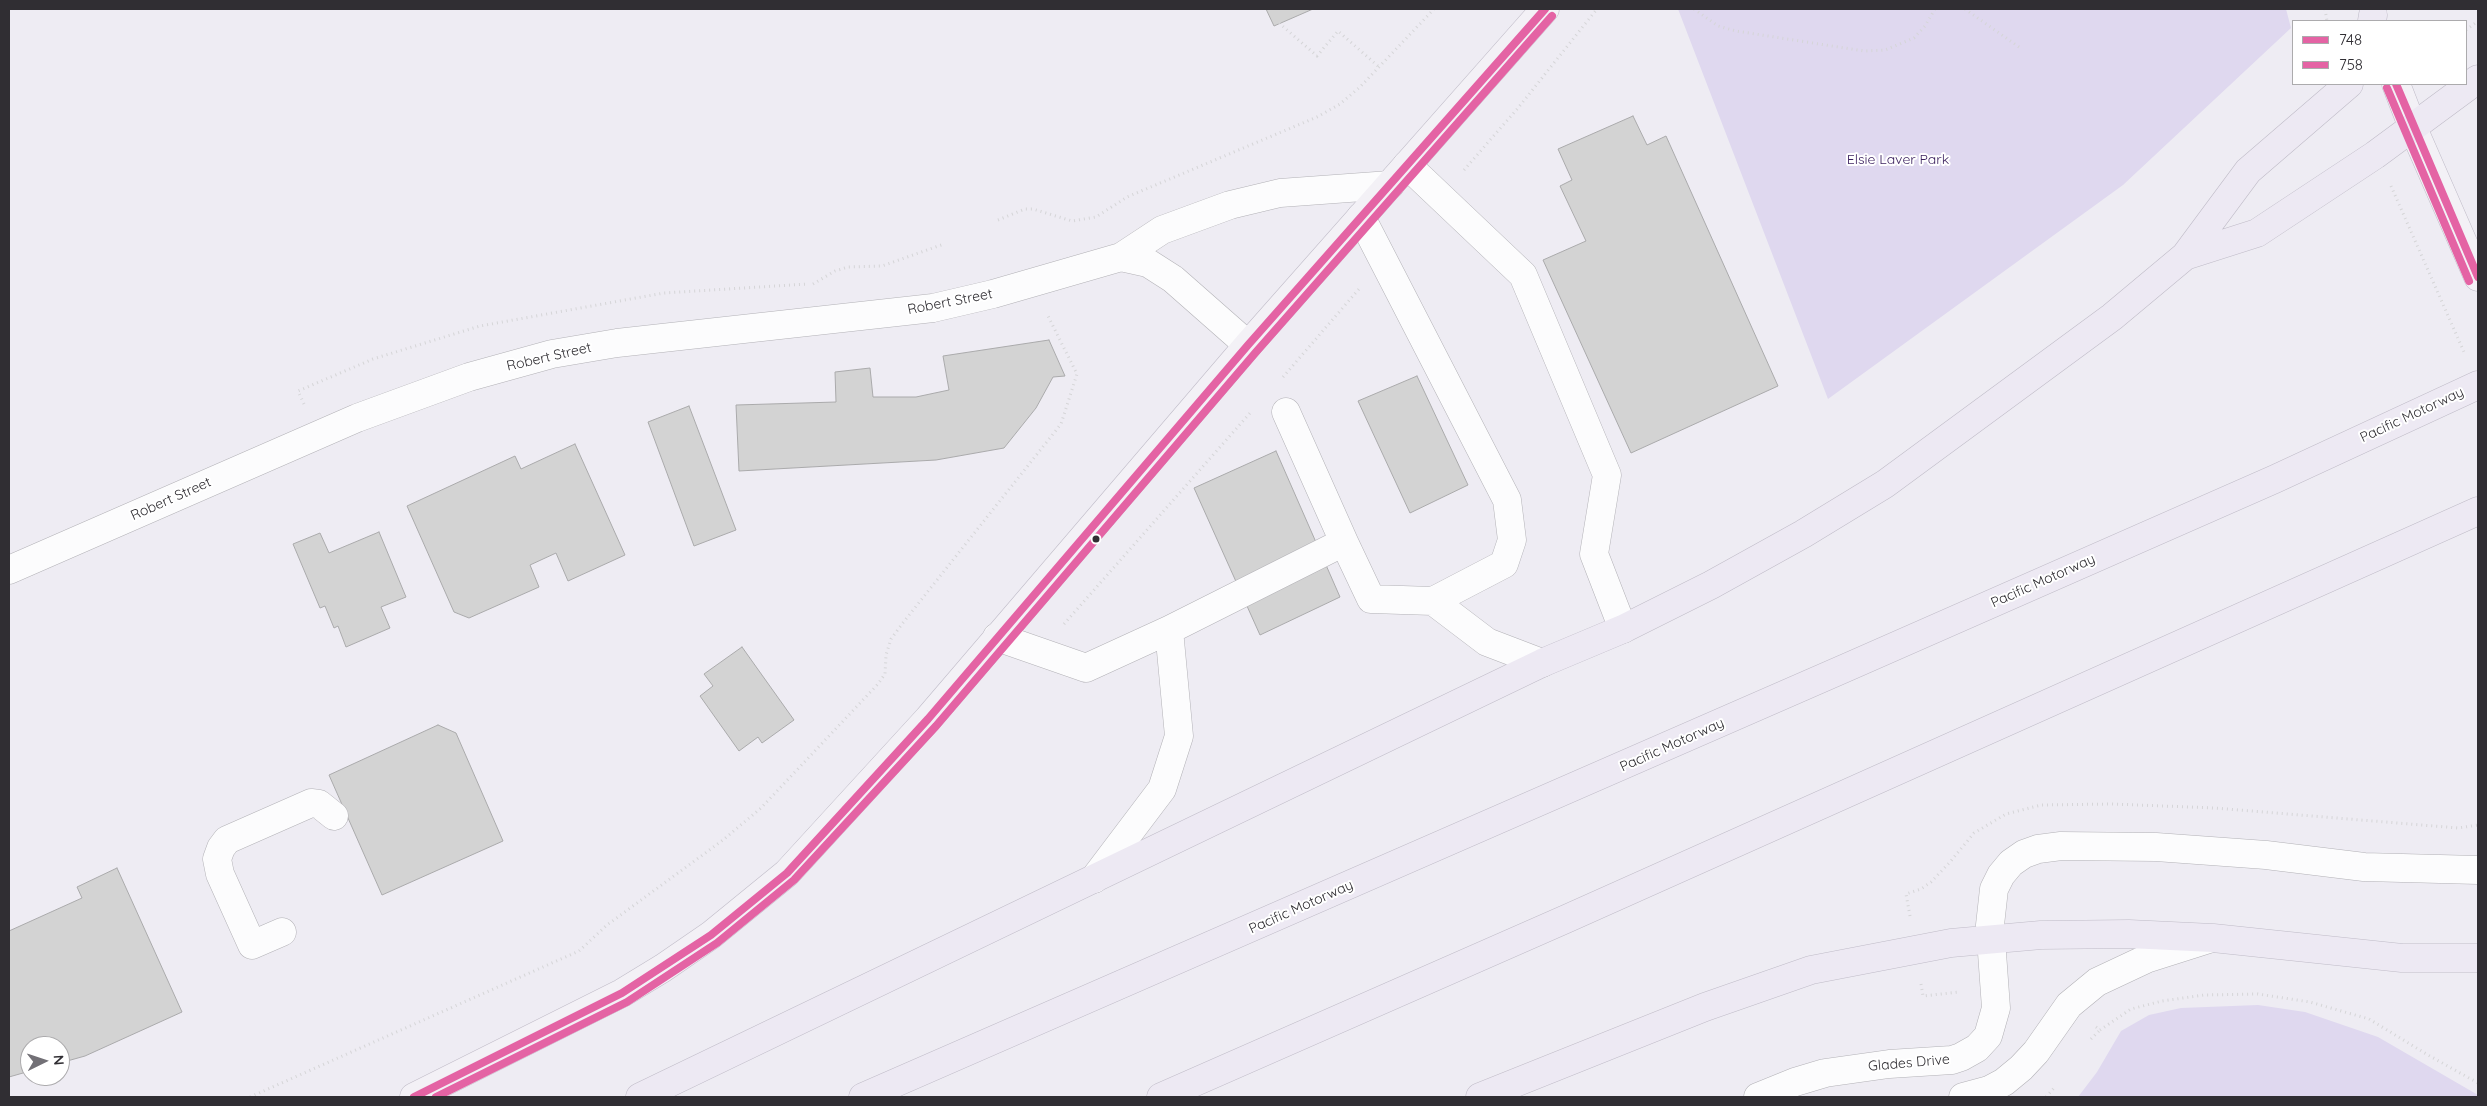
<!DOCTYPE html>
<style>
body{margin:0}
#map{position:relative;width:2487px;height:1106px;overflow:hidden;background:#eeecf3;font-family:Quicksand,sans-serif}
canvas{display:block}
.frame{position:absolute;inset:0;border:10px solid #302e33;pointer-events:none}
.legend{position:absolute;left:2292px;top:20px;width:175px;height:65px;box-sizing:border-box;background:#fff;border:1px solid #acabad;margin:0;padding:6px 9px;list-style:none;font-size:15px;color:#302e33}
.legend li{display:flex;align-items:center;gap:10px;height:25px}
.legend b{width:25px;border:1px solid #acabad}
.north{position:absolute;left:20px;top:1036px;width:50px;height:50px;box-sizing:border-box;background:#fff;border:1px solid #acabad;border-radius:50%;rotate:86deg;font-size:14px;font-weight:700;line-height:20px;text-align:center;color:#302e33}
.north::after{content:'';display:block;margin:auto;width:18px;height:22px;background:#727076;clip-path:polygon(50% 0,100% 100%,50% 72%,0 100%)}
</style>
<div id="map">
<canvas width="2487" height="1106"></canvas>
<div class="frame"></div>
<ul class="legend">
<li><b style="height:6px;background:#e463a4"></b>748</li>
<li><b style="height:6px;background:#e463a4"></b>758</li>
</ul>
<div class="north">N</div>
</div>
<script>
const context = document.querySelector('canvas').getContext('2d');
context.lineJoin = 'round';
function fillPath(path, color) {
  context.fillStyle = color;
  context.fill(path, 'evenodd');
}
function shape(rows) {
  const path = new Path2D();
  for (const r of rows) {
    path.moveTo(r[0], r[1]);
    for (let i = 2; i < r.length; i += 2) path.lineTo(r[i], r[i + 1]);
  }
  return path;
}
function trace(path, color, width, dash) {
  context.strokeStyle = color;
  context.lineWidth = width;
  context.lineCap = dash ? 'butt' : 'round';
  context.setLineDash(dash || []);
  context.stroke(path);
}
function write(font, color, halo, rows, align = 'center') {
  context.font = font + ' Quicksand,sans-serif';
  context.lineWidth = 4;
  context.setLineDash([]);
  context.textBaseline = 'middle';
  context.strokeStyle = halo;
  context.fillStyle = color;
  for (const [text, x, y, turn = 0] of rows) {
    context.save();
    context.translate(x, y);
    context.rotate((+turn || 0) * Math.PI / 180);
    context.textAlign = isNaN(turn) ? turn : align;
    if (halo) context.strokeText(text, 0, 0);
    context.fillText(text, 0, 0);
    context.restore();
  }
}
fillPath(shape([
 [1678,9,2286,9,2291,28,2123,185,1828,399],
 [2258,1005,2305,1012,2378,1037,2478,1095,2478,1097,2078,1097,2097,1072,2121,1031,2149,1015,2181,1008]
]), '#dfd8ef');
const building = shape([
 [1266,9,1313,9,1274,26,1266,9],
 [1633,116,1647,145,1666,136,1778,386,1631,453,1543,260,1586,241,1560,186,1572,180,1558,149,1633,116],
 [1049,340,1065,376,1053,377,1036,408,1004,448,936,460,739,471,736,405,836,402,835,372,870,368,873,397,916,397,949,390,943,356,1049,340],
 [1417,376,1468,485,1410,513,1358,401,1417,376],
 [689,406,736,530,694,546,648,422,689,406],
 [575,444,625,555,568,581,556,553,530,565,539,587,469,618,454,612,407,506,515,456,521,469,575,444],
 [1276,451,1340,597,1260,635,1194,488,1276,451],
 [379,532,406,597,381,607,390,628,346,647,338,626,334,628,325,606,320,608,293,544,320,533,329,553,379,532],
 [742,647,794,720,762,743,758,737,739,751,700,696,713,686,704,674,742,647],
 [438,725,456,733,503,841,382,895,329,775,438,725],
 [117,868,182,1012,85,1056,60,1063,60,1046,30,1046,30,1071,9,1077,9,931,82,898,77,887,117,868]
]);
fillPath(building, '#d3d3d3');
trace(building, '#aaaaab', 1);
const minor = shape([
 [1407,165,1523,275,1607,475,1594,554,1623,629],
 [1361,217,1507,500,1512,540,1504,564,1433,601],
 [1121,257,1148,263,1173,279,1248,345],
 [1286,412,1344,542],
 [9,570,357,418,469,377,552,354,617,343,933,308,993,294,1121,257,1162,230,1230,205,1280,193,1390,185],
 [997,637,1086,668,1169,630],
 [1094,879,1162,789,1179,736,1169,630,1344,542,1371,599,1433,601,1487,642,1542,663],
 [282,932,252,945,220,874,217,859,221,848,227,840,311,803,319,804,334,816],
 [1758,1097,1795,1082,1825,1073,1889,1064,1952,1060,1961,1057,1977,1048,1988,1036,1996,1008,1990,925,1994,889,2001,875,2011,863,2024,854,2038,849,2061,846,2156,847,2266,855,2364,867,2478,870],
 [1963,1097,1989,1090,2004,1082,2021,1068,2036,1052,2069,1005,2097,982,2146,959,2209,939]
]);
const major = shape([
 [2396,84,2413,128,2478,277],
 [414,1097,622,993,663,968,711,935,787,873,928,719,1248,345,1545,9]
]);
const highway = shape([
 [2372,21,2373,15],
 [2185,256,2257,233,2375,155,2478,79],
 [640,1097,1542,663,1623,629,1711,585,1803,534,1885,484,2112,317,2185,256,2248,171,2349,84],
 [863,1097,1850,666,2275,479,2478,385],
 [1161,1097,1566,919,2478,511],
 [1480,1097,1705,1007,1811,970,1951,943,2041,935,2129,934,2213,938,2402,958,2478,958]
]);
trace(minor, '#b2b1b6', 29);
trace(major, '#bfbbc7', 29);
trace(highway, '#bfbbc7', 29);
trace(shape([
 [1694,9,1718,26,1736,31,1864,51,1885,50,1914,38,1925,26,1935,9],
 [1965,9,2019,47],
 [2325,9,2327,21],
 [1279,23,1317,56,1338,31,1379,67],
 [2466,30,2478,21],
 [1464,170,1518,108,1597,9],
 [2391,186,2464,352],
 [998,220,1025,209,1033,209,1072,221,1096,217,1127,197,1317,117,1340,104,1360,87,1434,9],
 [813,284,835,271,848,267,882,266,944,244],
 [1283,377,1359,289],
 [304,404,298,391,373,359,480,326,664,293,807,284],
 [1064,624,1250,413],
 [1910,916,1906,894,1921,889,1931,882,1950,862,1974,833,2006,814,2041,805,2112,804,2215,808,2458,828,2478,825],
 [1921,984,1923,996,1959,992],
 [2096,1027,2100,1030,2131,1009,2162,1001,2204,995,2258,994,2310,1002,2369,1019,2428,1055,2478,1083],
 [2091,1039,2100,1030],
 [250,1097,579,951,607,925,723,840,761,808,878,684,885,674,886,655,891,639,902,624,1061,424,1077,374,1048,316],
 [2046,1097,2055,1087]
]), '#d5d5d7', 3, [1, 4]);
trace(minor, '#fcfcfd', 28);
trace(major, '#f3f1f6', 28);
trace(highway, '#ede9f3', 28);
trace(shape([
 [2396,84,2478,277],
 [414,1097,622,993,711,935,787,873,928,719,1248,345,1545,9]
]), '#e463a4', 8);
trace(shape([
 [2387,88,2469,281],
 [436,1097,627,1002,717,943,794,880,936,726,1256,352,1552,16]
]), '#e463a4', 8);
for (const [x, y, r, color] of [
 [1096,539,4.5,"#302e33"]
]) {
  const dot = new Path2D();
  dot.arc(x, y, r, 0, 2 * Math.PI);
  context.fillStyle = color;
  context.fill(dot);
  trace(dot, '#fff', 2);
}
write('14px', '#391e5c', '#fff', [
 ["Elsie Laver Park",1898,160]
]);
write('14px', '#302e33', '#fff', [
 ["Robert Street",950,302,-11],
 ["Robert Street",549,357,-13],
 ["Pacific Motorway",2412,415,-25],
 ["Robert Street",171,499,-24],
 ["Pacific Motorway",2043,581,-24],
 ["Pacific Motorway",1672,745,-24],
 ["Pacific Motorway",1301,907,-24],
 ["Glades Drive",1909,1063,-5]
]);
</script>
